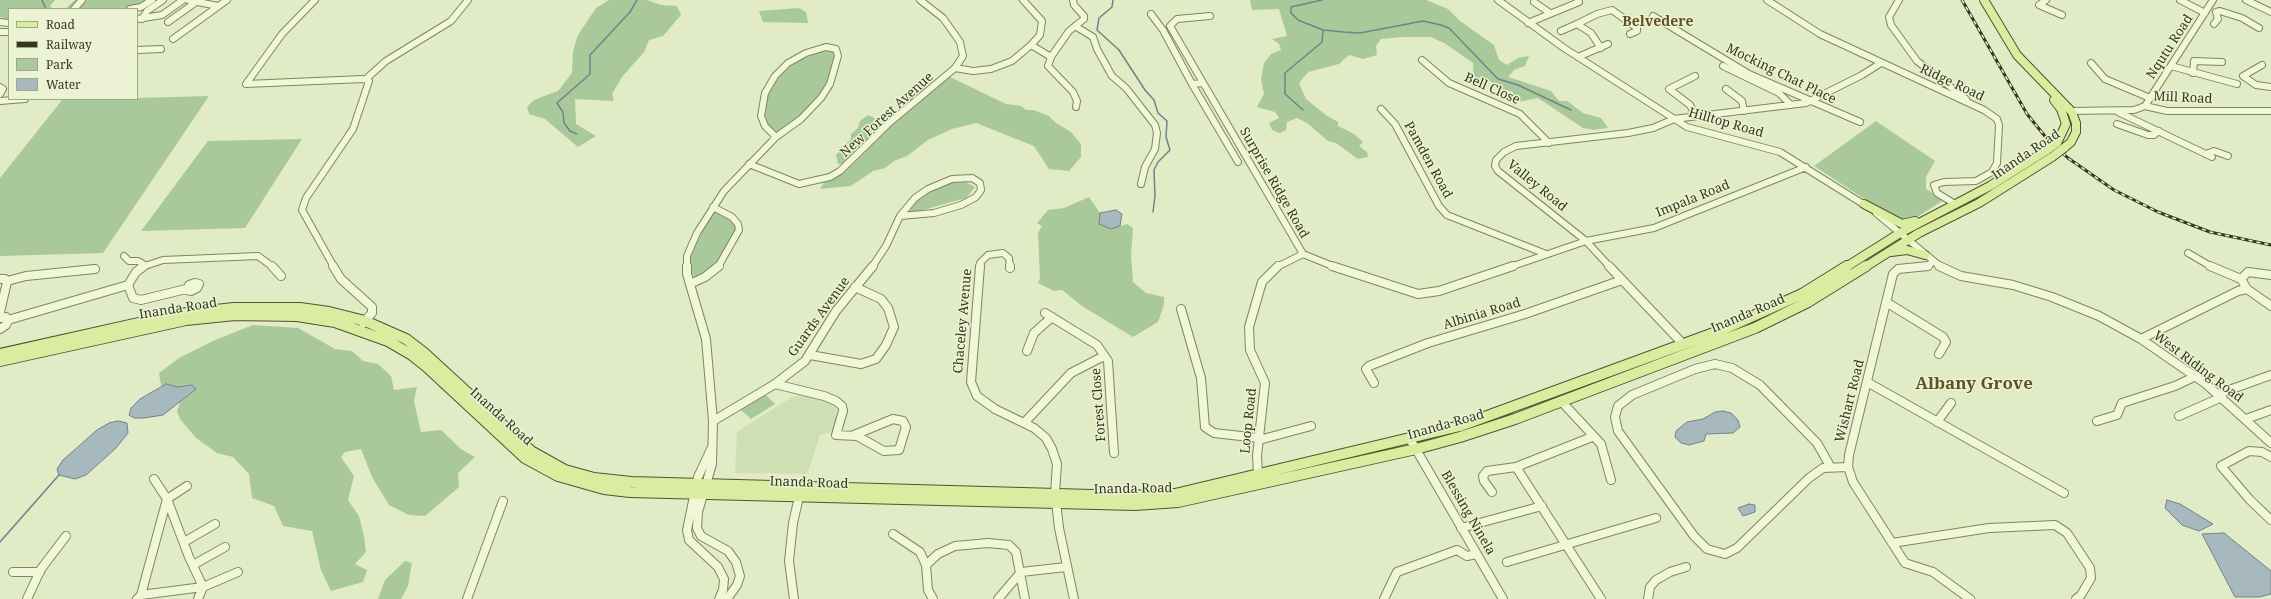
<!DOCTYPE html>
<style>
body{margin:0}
#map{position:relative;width:2271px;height:599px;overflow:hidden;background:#e1ebc5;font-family:"Noto Serif",serif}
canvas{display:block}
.legend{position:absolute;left:8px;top:8px;width:130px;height:92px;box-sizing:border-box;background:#ebf3d4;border:1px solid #a2a78c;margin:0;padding:5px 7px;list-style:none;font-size:12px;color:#35361f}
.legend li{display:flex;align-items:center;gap:8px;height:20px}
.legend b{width:20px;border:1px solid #a2a78c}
</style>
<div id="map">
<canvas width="2271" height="599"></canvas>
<ul class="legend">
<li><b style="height:5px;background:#d9eca0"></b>Road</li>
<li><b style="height:5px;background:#35361f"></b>Railway</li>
<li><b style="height:11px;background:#a9c99a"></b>Park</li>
<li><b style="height:11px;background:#a7b9bf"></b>Water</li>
</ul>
</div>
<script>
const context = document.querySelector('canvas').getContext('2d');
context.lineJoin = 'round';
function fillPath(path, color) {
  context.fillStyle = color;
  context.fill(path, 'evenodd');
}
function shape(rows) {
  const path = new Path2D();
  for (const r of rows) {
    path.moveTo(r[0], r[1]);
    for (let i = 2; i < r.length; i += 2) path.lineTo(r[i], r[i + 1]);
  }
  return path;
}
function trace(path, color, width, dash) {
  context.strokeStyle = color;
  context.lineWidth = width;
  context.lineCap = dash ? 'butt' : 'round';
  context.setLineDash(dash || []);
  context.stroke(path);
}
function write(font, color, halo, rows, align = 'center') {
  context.font = font + ' "Noto Serif",serif';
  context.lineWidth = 3;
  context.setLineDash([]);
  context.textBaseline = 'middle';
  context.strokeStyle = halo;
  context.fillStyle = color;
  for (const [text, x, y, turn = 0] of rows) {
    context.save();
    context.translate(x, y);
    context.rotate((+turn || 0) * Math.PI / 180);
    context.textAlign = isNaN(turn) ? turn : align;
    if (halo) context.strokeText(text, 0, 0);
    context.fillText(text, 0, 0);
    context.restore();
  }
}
fillPath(shape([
 [800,395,828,400,836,410,836,418,832,432,820,435,807,474,735,473,737,432,792,397]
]), '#cee0b3');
fillPath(shape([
 [0,0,55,0,50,6,53,9,9,9,9,20,0,17],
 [75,0,148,0,136,6,118,9,65,9],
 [609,0,647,0,661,5,677,6,681,15,663,36,649,40,644,52,622,77,612,94,614,101,575,99,576,124,596,136,578,147,545,119,529,114,527,107,534,100,558,91,572,73,573,51,578,35,596,8],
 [1250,0,1426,0,1448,9,1460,21,1494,45,1499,60,1507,65,1518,58,1529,56,1525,66,1514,70,1508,77,1551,91,1559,101,1567,101,1583,113,1601,118,1608,128,1594,130,1583,128,1538,98,1513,103,1513,92,1501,89,1490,81,1481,83,1474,82,1473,63,1446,44,1431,37,1404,37,1381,39,1376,46,1377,55,1363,59,1349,55,1339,64,1308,72,1299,83,1306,99,1327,116,1338,122,1338,126,1354,134,1363,142,1359,146,1367,152,1368,157,1358,159,1336,143,1328,141,1307,123,1297,118,1287,122,1286,130,1280,133,1272,130,1269,123,1279,118,1275,112,1257,107,1264,94,1261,79,1264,63,1271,54,1281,50,1279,44,1272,39,1287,36,1279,9,1252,10],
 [799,8,806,12,808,23,763,22,759,11],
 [829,49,837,50,833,68,824,87,807,110,776,134,767,125,761,115,764,96,775,76,800,57],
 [948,76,1006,104,1021,106,1026,110,1034,110,1049,116,1056,123,1071,132,1081,144,1081,157,1069,171,1049,169,1034,146,976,123,952,129,928,140,907,156,894,161,885,168,873,171,851,186,820,189,825,181,907,111,896,100,921,85,933,89],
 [209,96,103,253,0,256,0,178,62,100],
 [868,115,882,122,872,130,870,139,858,153,848,158,844,164,838,164,836,155,851,139,851,134,858,128,860,121],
 [1876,121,1935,161,1926,177,1926,189,1944,200,1917,217,1904,220,1894,218,1814,166],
 [302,139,245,228,141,231,208,141],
 [958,178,975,187,966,198,912,213,910,209,914,199],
 [1089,197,1111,229,1127,224,1133,228,1131,255,1133,282,1146,293,1164,297,1164,304,1158,322,1133,337,1082,306,1062,290,1054,291,1038,283,1040,278,1038,233,1042,226,1037,223,1048,210,1064,208],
 [718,209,739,227,715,269,695,278,686,263,698,231],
 [253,325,298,328,335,349,352,351,363,361,378,364,391,376,394,390,417,387,414,401,421,432,441,430,461,449,475,457,458,473,459,487,425,516,409,515,389,505,372,477,361,449,345,452,341,457,354,476,348,500,359,516,364,536,366,552,355,564,367,570,363,582,331,591,321,570,312,531,283,526,274,506,252,498,249,474,233,457,217,453,196,438,180,419,177,411,180,402,196,389,192,385,177,387,166,384,161,386,159,373,179,358,215,340],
 [766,395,775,404,751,419,741,410],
 [405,561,412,563,408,586,401,599,378,599,385,580]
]), '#a9c99a');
const water = shape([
 [1116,210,1122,214,1120,226,1111,229,1099,224,1100,213,1116,210],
 [166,384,178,387,192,385,196,389,163,415,144,418,134,418,129,415,131,408,140,399,166,384],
 [1723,411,1731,413,1738,420,1740,427,1733,433,1706,434,1704,441,1689,445,1681,443,1675,437,1676,431,1687,422,1703,419,1715,412,1723,411],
 [118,421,127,423,128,433,116,448,86,475,75,479,59,475,57,469,63,460,97,430,109,423,118,421],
 [2167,500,2180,504,2213,524,2199,531,2182,525,2165,508,2167,500],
 [1749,504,1755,505,1755,512,1743,516,1738,508,1749,504],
 [2224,533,2271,571,2271,594,2259,597,2235,597,2202,534,2224,533]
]);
fillPath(water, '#a7b9bf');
trace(water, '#6e838d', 1);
trace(shape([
 [42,0,46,9],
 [1113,0,1112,7,1099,18,1097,30,1119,50,1145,90,1154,100,1158,113,1167,121,1166,137,1170,150,1158,162,1154,170,1155,196,1153,212],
 [1322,0,1291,7,1291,13,1298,20,1323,30,1344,32,1360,33,1423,21,1441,25,1449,28,1498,79,1518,85,1571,110],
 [1303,110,1285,94,1285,73,1322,42,1323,30],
 [577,134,570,131,564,123,563,112,557,103,590,74,590,55,630,12,637,0],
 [0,542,59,475]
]), '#6e838d', 1.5);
const minorFar1 = shape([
 [188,0,218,6],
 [315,0,282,34,246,84,363,79,369,81,353,129,306,198,302,210,334,267],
 [1498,0,1564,48,1687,127,1780,152,1868,207],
 [1767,0,1820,34,1984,110,1997,119,1999,125,1997,163,1992,172,1976,181,1944,182,1934,185,1937,193,1955,204],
 [1899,0,1889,17,1891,25,1917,61,1966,99],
 [2046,0,2039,5,2062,15],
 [2180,0,2205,13],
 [2246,0,2271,12],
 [1534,2,1550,13],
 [74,9,82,0],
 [130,9,141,7,152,0],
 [1151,14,1163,30,1192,84],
 [1210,16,1177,19,1170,26,1303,254,1335,267],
 [1653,16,1749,74,1860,122],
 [137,19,162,15,183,0],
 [142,19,147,11,163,0],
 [0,22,9,23],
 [168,22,199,0],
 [1528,23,1579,2,1578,0],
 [2214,24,2218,19,2216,12,2220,11,2242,18,2259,28],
 [1075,26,1093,37,1097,49,1112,76,1126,88,1155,125,1157,133,1155,149,1145,167,1141,184],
 [1561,31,1577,24],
 [0,32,9,32],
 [173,39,227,0],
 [1031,45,1051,57,1048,66,1073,92,1077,101,1076,107],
 [826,47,836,49,838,56,830,84,821,98,801,119,776,137,765,126,761,116,765,93,775,76,788,63,806,53,826,47],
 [1601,48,1591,33,1577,24,1597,14,1612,10,1637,28,1637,31,1630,34],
 [137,50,161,49],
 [1051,57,1069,31,1084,19,1084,16,1074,5,1073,0],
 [1578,57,1608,44],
 [1422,60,1449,83,1520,114,1549,143],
 [2091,63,2105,79,2150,98],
 [2262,65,2243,76,2256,85,2271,87],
 [1723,66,1779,93,1791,105],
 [2171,66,2237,84],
 [955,68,973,71,991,69,1012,61,1031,45,1040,35,1042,21,1023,0],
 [2193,73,2194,61,2222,62],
 [1695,76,1669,89,1690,105,1696,116],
 [366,79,386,61,451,21,468,0],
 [1203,83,1192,84,1238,162],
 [0,87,3,89,0,94],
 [1726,89,1742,101,1744,111],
 [0,101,25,99],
 [2145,106,2213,0],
 [1381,109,1395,124,1439,206,1447,215,1546,254],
 [2071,111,2134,110,2145,106,2167,111,2271,111],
 [2118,112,2212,157],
 [2117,124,2148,135,2154,135,2159,131],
 [2206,154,2214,151,2228,156],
 [749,164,799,184,830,177,840,171,888,124,955,68,963,56,960,42,943,18,920,0],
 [972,178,980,183,981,190,976,197,961,205,934,213,900,216,915,198,928,189,952,179,972,178],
 [713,207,732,217,738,224,739,230,718,267],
 [1876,213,1941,267],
 [2188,253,2212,267],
 [124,256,129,261,138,261,145,265],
 [142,267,163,260,258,256,273,267],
 [687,267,687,256,697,233,724,191,776,137],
 [872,267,886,246,900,216],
 [980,267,980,263,988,255,1003,253,1009,258,1010,267],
 [1277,267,1303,254],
 [1510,267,1586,241,1654,228,1806,167],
 [1610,267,1586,241,1498,171,1495,166,1496,160,1504,152,1516,146,1628,133,1653,128,1674,119,1806,103,1862,75,1881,63],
 [1926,267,1933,262]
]);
const minor = shape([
 [144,266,136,272,128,285,133,298,141,300,186,289],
 [272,266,281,276],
 [333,266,341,279,372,307,372,313,363,323],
 [687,266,687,274,706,339,713,421,712,464,698,512,697,528,701,536,728,551,736,562,740,576,737,585,727,599],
 [980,266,971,382,977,396,995,409,1034,428,1046,438,1052,449,1057,464,1055,493,1059,528,1074,599],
 [1010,266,1010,268],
 [1332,266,1418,294,1439,291,1513,266],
 [1609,266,1683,344],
 [1928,266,1898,269,1893,274,1849,455,1848,467,1853,482,1905,563,1933,572,1970,599],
 [1939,266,1961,276,2013,285,2052,297,2099,316,2141,339,2206,384,2271,443],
 [2210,266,2241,279],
 [2271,275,2248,272,2241,279,2247,289,2271,306],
 [0,279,5,279,7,282,0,312],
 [7,281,26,276,95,269],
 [195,283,199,284,197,288,191,291,187,290,189,285,195,283],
 [690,284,705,277,719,266],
 [1886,302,1943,337,1946,342,1939,354],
 [1181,309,1201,378,1205,427,1214,433,1259,438],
 [1045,313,1097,345,1108,361,1114,453],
 [0,318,6,317,8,320,6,325,0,329],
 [8,320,128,285],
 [2141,339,2238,291,2247,289],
 [1027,351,1034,333,1052,317],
 [810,355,861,364,876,359,886,345,894,327,888,308,881,299,855,287],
 [1867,382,2064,493],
 [1374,383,1366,369,1369,366,1428,343,1525,314,1622,280],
 [775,384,824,396,836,401,842,406,843,411,836,435,857,436,884,451,899,450,906,427,903,421,893,419,854,435],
 [2218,394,2271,375],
 [1561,401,1601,444,1611,480],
 [2179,416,2222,397],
 [2246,419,2271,410],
 [713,421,775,384,805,361,836,311,873,266],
 [2097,421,2117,415,2122,403,2175,386,2196,376],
 [1025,422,1071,373,1104,356],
 [1937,422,1951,403],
 [1410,439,1503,599],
 [1259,440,1311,426],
 [711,449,698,477,687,530,689,540,718,567,724,579,723,590,719,599],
 [2271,457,2262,452,2249,451,2221,466,2250,500,2271,520],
 [1830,466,1817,443,1760,385,1732,368,1715,364,1695,369,1632,395,1618,406,1615,417,1618,431,1694,536,1707,549,1725,554,1737,548,1809,478,1823,468,1848,467],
 [1516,467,1601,599],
 [1258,475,1257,456,1265,383,1250,350,1249,327,1262,282,1278,266],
 [154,479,167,499,189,557,203,587,198,599],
 [1492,492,1484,481,1483,476,1487,471,1516,467,1592,437],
 [1461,528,1542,506],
 [893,534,920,552,926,565,928,590,933,599],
 [184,542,215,524],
 [1892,543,1989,528,2055,525,2067,533,2090,568,2091,578,2081,595,2076,599],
 [1507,562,1656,518],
 [193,565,225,547],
 [926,565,938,554,955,546,988,543,1009,545,1016,552,1025,599],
 [13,572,40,572],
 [141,595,203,587,238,572],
 [27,599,41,569,66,536],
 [137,599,141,595,167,499,187,486],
 [467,599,503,501],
 [794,599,789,561,793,523,799,497],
 [998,599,1021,572,1066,567],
 [1384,599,1397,572,1457,550,1467,556,1476,554],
 [1648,599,1650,587,1656,580,1670,572,1686,567]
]);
const majorFar1 = shape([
 [1984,0,2017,55,2072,112,2076,123,2076,132,2071,142,2064,148],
 [2054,100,2061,109,2066,124,2057,143],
 [1864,204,1902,224,1915,221],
 [1891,252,1907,250,1925,255],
 [1846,267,1900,233,1990,186,2047,150],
 [1865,267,1919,233,1979,203,2052,157]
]);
const major = shape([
 [0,354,179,314,234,308,300,308,329,312,365,321,406,339,423,352,531,451,565,470,594,478,631,482,1128,496,1175,494,1460,426,1722,330,1802,294,1847,266],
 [0,361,186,320,235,315,297,316,335,322,388,341,412,355,427,367,525,458,558,476,604,489,630,492,1135,505,1178,502,1416,449,1460,437,1515,419,1755,328,1808,302,1866,266]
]);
trace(minorFar1, '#82855c', 8);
trace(minor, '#82855c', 10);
trace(majorFar1, '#525330', 10);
trace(major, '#525330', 12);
trace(minorFar1, '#eff7d8', 6);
trace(minor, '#eff7d8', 8);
trace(majorFar1, '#d9eca0', 8);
trace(major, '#d9eca0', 10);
const rail = shape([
 [1962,0,2027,114,2048,140,2068,158,2114,190,2158,212,2210,232,2271,245]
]);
trace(rail, '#35361f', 3);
trace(rail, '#ebf3d4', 1.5, [4]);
const majorBridge = shape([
 [2047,150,2057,143],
 [2052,157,2064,148]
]);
trace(majorBridge, '#525330', 10, []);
trace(majorBridge, '#d9eca0', 8);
write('13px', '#35361f', '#ebf3d4', [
 ["Nqutu Road",2170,47,-57],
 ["Mocking Chat Place",1781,74,26],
 ["Ridge Road",1952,83,25],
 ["Bell Close",1492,89,24],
 ["Mill Road",2183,98,3],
 ["New Forest Avenue",887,115,-42],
 ["Hilltop Road",1726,123,16],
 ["Inanda Road",2026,155,-34],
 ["Pamden Road",1428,160,61],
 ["Surprise Ridge Road",1274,183,60],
 ["Valley Road",1537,186,39],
 ["Impala Road",1693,199,-22],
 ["Inanda Road",178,309,-9],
 ["Albinia Road",1482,314,-17],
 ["Inanda Road",1748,314,-23],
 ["Guards Avenue",819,317,-54],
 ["Chaceley Avenue",963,321,-85],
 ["West Riding Road",2198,367,37],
 ["Wishart Road",1850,401,-76],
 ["Forest Close",1099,405,-94],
 ["Inanda Road",501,417,42],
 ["Loop Road",1249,421,-84],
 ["Inanda Road",1446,425,-16],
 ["Inanda Road",809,483,2],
 ["Inanda Road",1133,489,-1],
 ["Blessing Ninela",1468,513,60]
]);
write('bold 14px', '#605222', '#ebf3d4', [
 ["Belvedere",1658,22]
]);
write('bold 17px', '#605222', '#ebf3d4', [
 ["Albany Grove",1974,384]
]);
</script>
